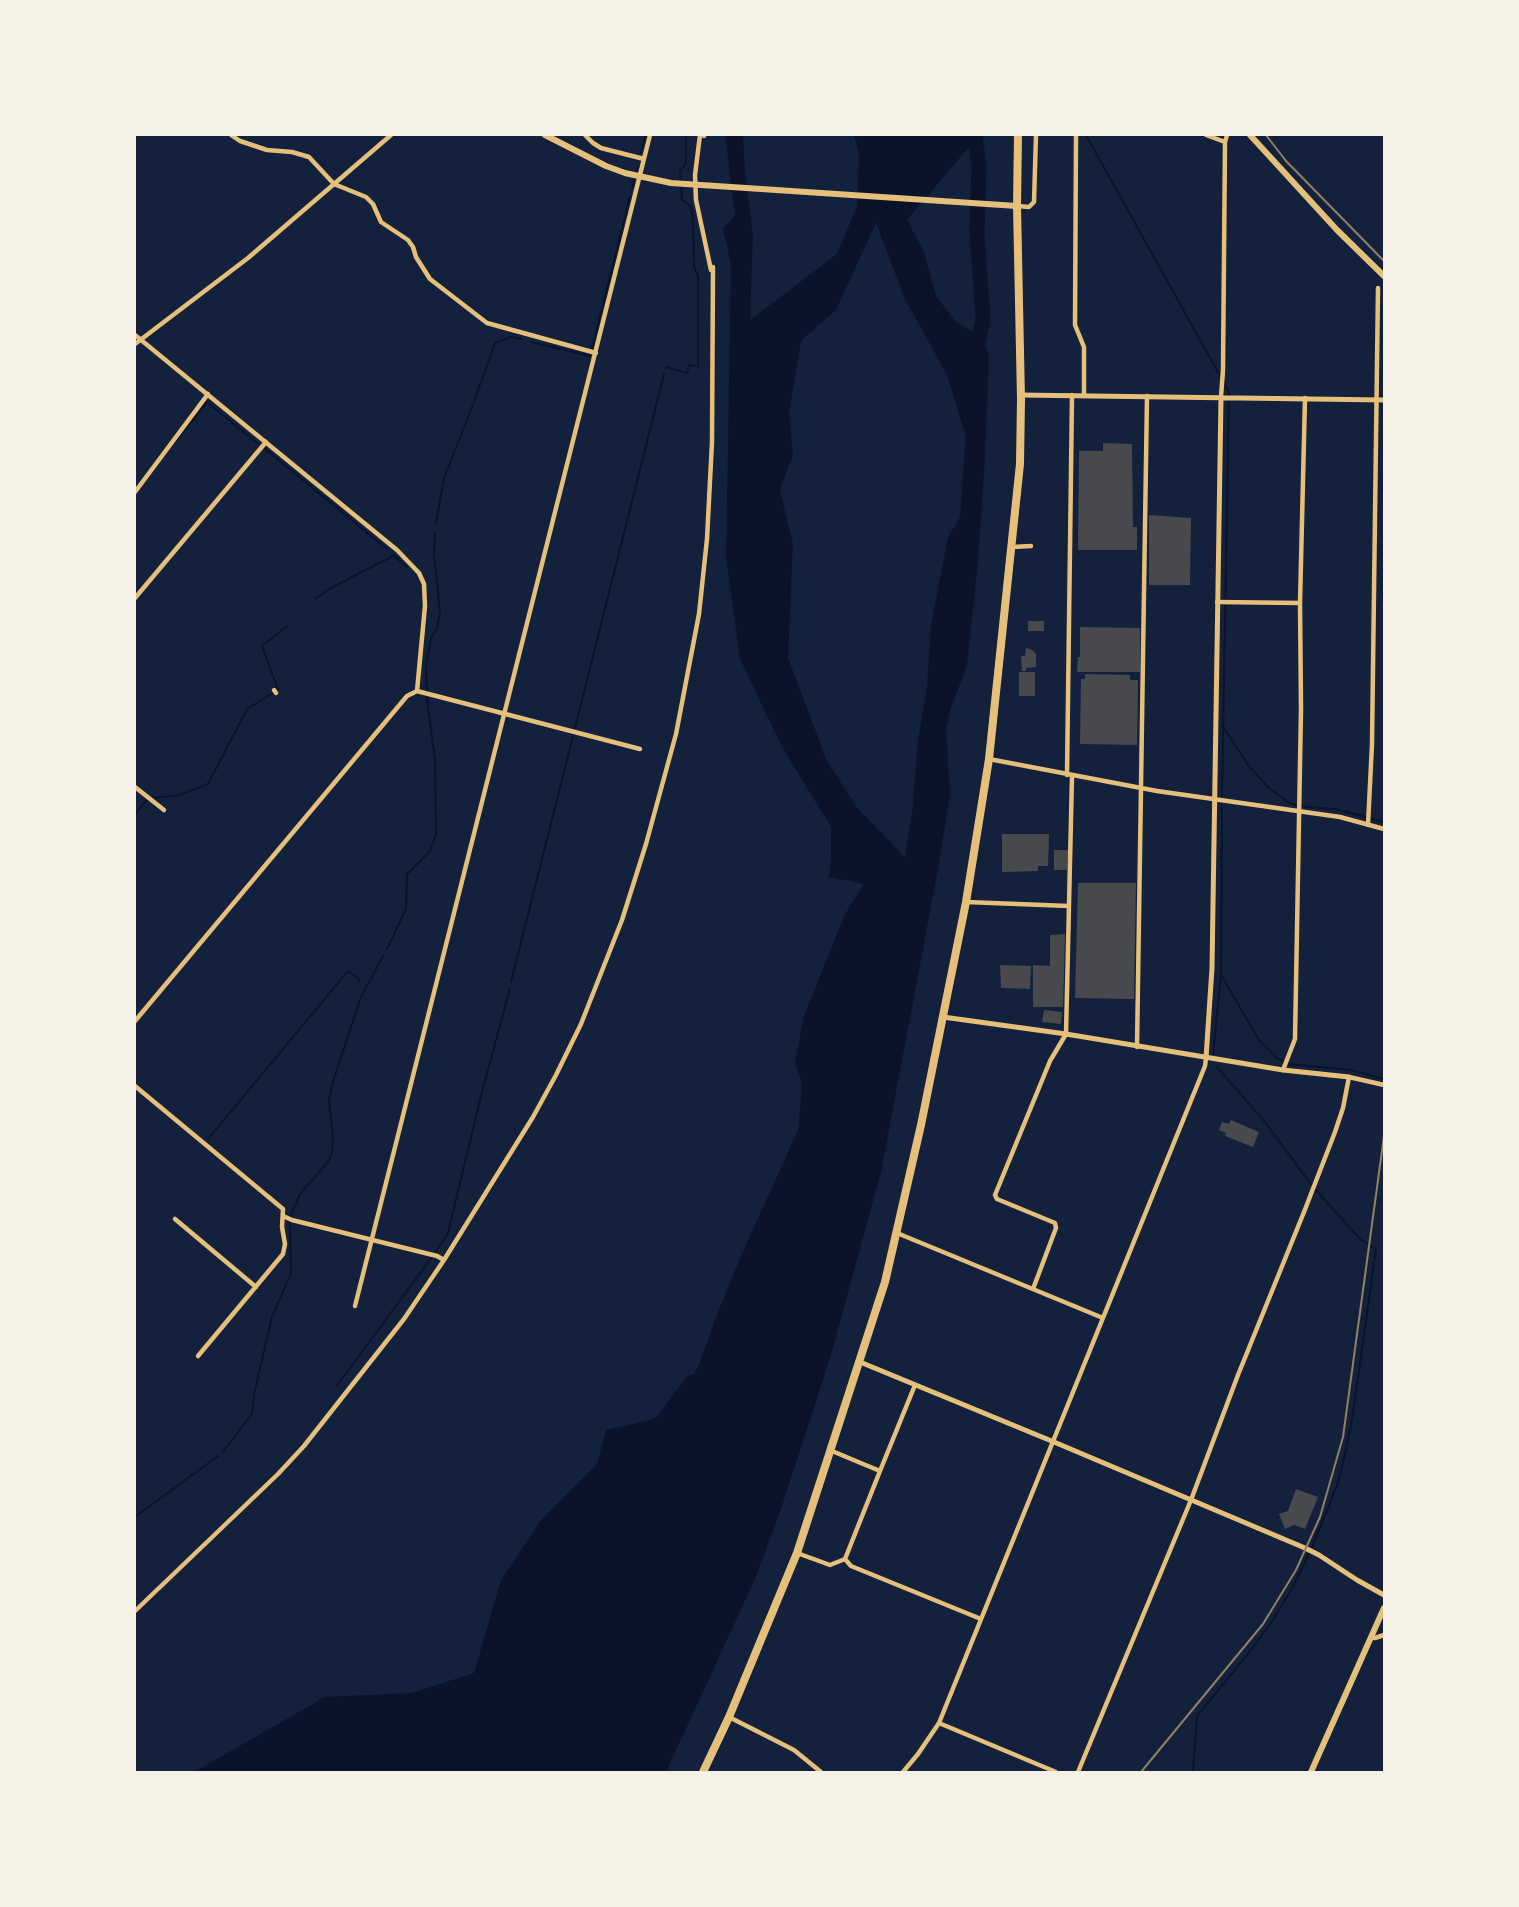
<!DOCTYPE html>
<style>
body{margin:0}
#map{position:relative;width:1519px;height:1907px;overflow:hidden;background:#14213d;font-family:Barlow,sans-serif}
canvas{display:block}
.frame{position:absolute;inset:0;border:136px solid #f6f1e7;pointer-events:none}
</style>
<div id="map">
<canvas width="1519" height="1907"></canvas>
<div class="frame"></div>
</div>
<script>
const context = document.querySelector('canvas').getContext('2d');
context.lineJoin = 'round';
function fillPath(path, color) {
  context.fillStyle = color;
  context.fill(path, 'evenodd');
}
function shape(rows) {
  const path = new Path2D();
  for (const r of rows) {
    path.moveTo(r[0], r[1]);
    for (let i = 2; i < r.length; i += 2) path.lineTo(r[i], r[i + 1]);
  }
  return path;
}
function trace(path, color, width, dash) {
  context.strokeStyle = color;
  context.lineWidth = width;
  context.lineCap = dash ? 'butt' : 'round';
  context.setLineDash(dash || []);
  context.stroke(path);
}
fillPath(shape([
 [725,135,743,135,745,170,753,236,750,320,837,254,857,206,859,153,854,135,979,135,907,220,924,252,936,296,955,321,979,336,989,354,985,458,978,562,967,666,951,707,946,729,950,793,939,864,881,1172,831,1355,779,1515,755,1579,666,1772,194,1772,325,1697,412,1693,474,1673,501,1580,541,1520,597,1464,606,1430,651,1420,676,1405,699,1365,716,1317,741,1256,798,1130,802,1084,795,1062,804,1016,845,914,864,884,829,877,831,859,831,827,782,747,740,659,726,557,731,265,723,228,735,216],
 [876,223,905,299,947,375,966,437,960,517,948,537,931,625,927,687,917,747,913,805,905,857,858,809,827,761,788,658,793,544,780,490,793,455,789,413,801,341,836,310]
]), '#0b132b');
trace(shape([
 [1086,135,1229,392,1222,795],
 [641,153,646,135],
 [632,188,637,168],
 [531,342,590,356],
 [592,348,630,197],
 [666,367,687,373,689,365,698,366,698,276,694,267,693,222,691,206,682,200,680,171,686,164,686,135],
 [174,443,207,402,257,443],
 [264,448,388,550],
 [436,523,444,478,472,407,495,343,511,337,522,339],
 [393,555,407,567],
 [315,599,329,589,393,556],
 [575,728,664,374],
 [1224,728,1248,765,1269,788,1291,804,1307,807,1336,809,1384,822],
 [153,798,179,795,208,784,247,709,278,690,262,646,287,626],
 [135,814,147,800],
 [387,949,406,909,407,874,430,851,436,835,435,759,427,699,426,666,431,638,437,628,440,612,434,555,435,532],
 [1221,975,1259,1040,1277,1058,1288,1064,1351,1070,1384,1079],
 [511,982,573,736],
 [1213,1054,1221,975,1222,805],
 [1216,1066,1264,1121,1311,1184],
 [208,1139,348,971,359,979,358,981],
 [291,1215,300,1194,328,1162,332,1153,333,1137,329,1101,332,1085,361,997,383,956],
 [435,1253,448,1233,481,1096,510,988],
 [336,1387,432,1257],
 [223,1452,252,1414,254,1394,272,1317,291,1273,290,1223],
 [135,1517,218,1456],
 [1312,1547,1338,1483,1346,1450,1353,1413,1376,1249,1361,1240,1316,1190],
 [1193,1772,1197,1716,1252,1649,1273,1620,1293,1587,1309,1553]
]), '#0b132b', 2);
trace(shape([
 [975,135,979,166,977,232,983,319,976,354],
 [663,1421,692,1382]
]), '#0b132b', 15);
fillPath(shape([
 [1103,443,1132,444,1133,527,1137,527,1137,550,1078,550,1079,451,1103,451],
 [1149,515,1191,518,1190,585,1149,585],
 [1028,621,1044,621,1044,631,1028,631],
 [1080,627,1140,628,1140,672,1077,672,1078,657,1080,657],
 [1026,648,1032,650,1036,654,1036,667,1026,668,1026,671,1022,671,1021,656,1025,656],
 [1019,672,1035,672,1035,696,1019,696],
 [1085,674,1130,675,1130,680,1138,680,1137,745,1080,744,1081,679,1085,679],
 [1002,834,1049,834,1048,866,1038,866,1038,871,1002,872],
 [1054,850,1068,850,1067,870,1054,870],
 [1078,883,1136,883,1134,999,1075,998],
 [1065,934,1063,1007,1033,1007,1033,965,1050,966,1050,935],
 [1000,965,1031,966,1030,989,1001,988],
 [1044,1010,1062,1012,1061,1024,1042,1022],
 [1231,1120,1259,1132,1253,1147,1225,1136,1226,1133,1219,1130,1222,1122,1229,1124],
 [1296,1489,1318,1497,1305,1529,1294,1525,1285,1529,1279,1514,1288,1511]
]), '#48494c');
trace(shape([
 [231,135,240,141,267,150,292,152,309,157,334,184,366,197,373,204,381,222,408,240,413,247,416,257,430,279,487,323,596,353],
 [585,135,593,143,601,148,644,159],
 [700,135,695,175,696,200,711,270],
 [704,135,704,136],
 [1076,135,1075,325,1084,347,1084,395],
 [1206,135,1225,142],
 [1017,206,1029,207,1034,202,1036,135],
 [135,335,397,550,419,573,424,584,425,606,417,691],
 [135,344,248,258,391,135],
 [1221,397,1223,370,1225,142,1227,135],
 [135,492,208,394],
 [1012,547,1031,546],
 [135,598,266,442],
 [1217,602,1300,603],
 [274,690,276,693],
 [989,759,1157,791,1340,817,1384,829],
 [1067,775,1072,395],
 [135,787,164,810],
 [1368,825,1372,744,1378,288],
 [966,902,1069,906],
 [135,1021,407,696,417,691,640,749],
 [1137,1047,1147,396],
 [1283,1070,1295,1039,1301,709,1300,603,1305,398],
 [135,1086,283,1209,282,1227,285,1244,283,1254,198,1356],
 [283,1216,292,1220,437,1256,444,1260],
 [175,1219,256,1287],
 [897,1233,1103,1318],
 [1033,1289,1056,1228,1055,1223,997,1199,995,1195,1050,1061,1066,1034,1072,776],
 [355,1306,650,135],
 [832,1451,880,1471,845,1559],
 [880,1471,915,1385],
 [797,1553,830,1565,845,1559,851,1566,981,1619],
 [135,1611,278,1474,304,1446,404,1319,444,1260,533,1117,556,1075,581,1024,622,920,646,844,676,734,699,614,707,539,712,442,713,267],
 [1371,1637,1375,1638,1384,1635],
 [729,1717,794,1750,821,1772],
 [939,1723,1056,1772],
 [903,1772,918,1754,939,1723,1205,1066,1206,1058],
 [1078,1772,1191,1500,1238,1375,1304,1212,1335,1132,1343,1108,1349,1077,1384,1085]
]), '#e5c07b', 4.5);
trace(shape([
 [1020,395,1384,400],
 [943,1017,1066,1034,1283,1070,1349,1077],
 [1206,1058,1212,968,1221,397],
 [860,1362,1054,1442,1305,1548,1319,1555,1357,1580,1384,1595]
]), '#e5c07b', 5);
trace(shape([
 [545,135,606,166,625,173,671,183,1017,206],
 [1250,135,1337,230,1384,276],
 [1311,1772,1384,1608]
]), '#e5c07b', 6);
trace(shape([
 [703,1772,729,1717,797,1553,885,1282,921,1125,966,902,989,759,1020,464,1021,399,1017,206,1018,135]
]), '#e5c07b', 8);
trace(shape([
 [1266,135,1286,161,1384,261],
 [1141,1772,1263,1624,1296,1570,1320,1517,1343,1437,1384,1136]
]), '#918062', 2);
</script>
